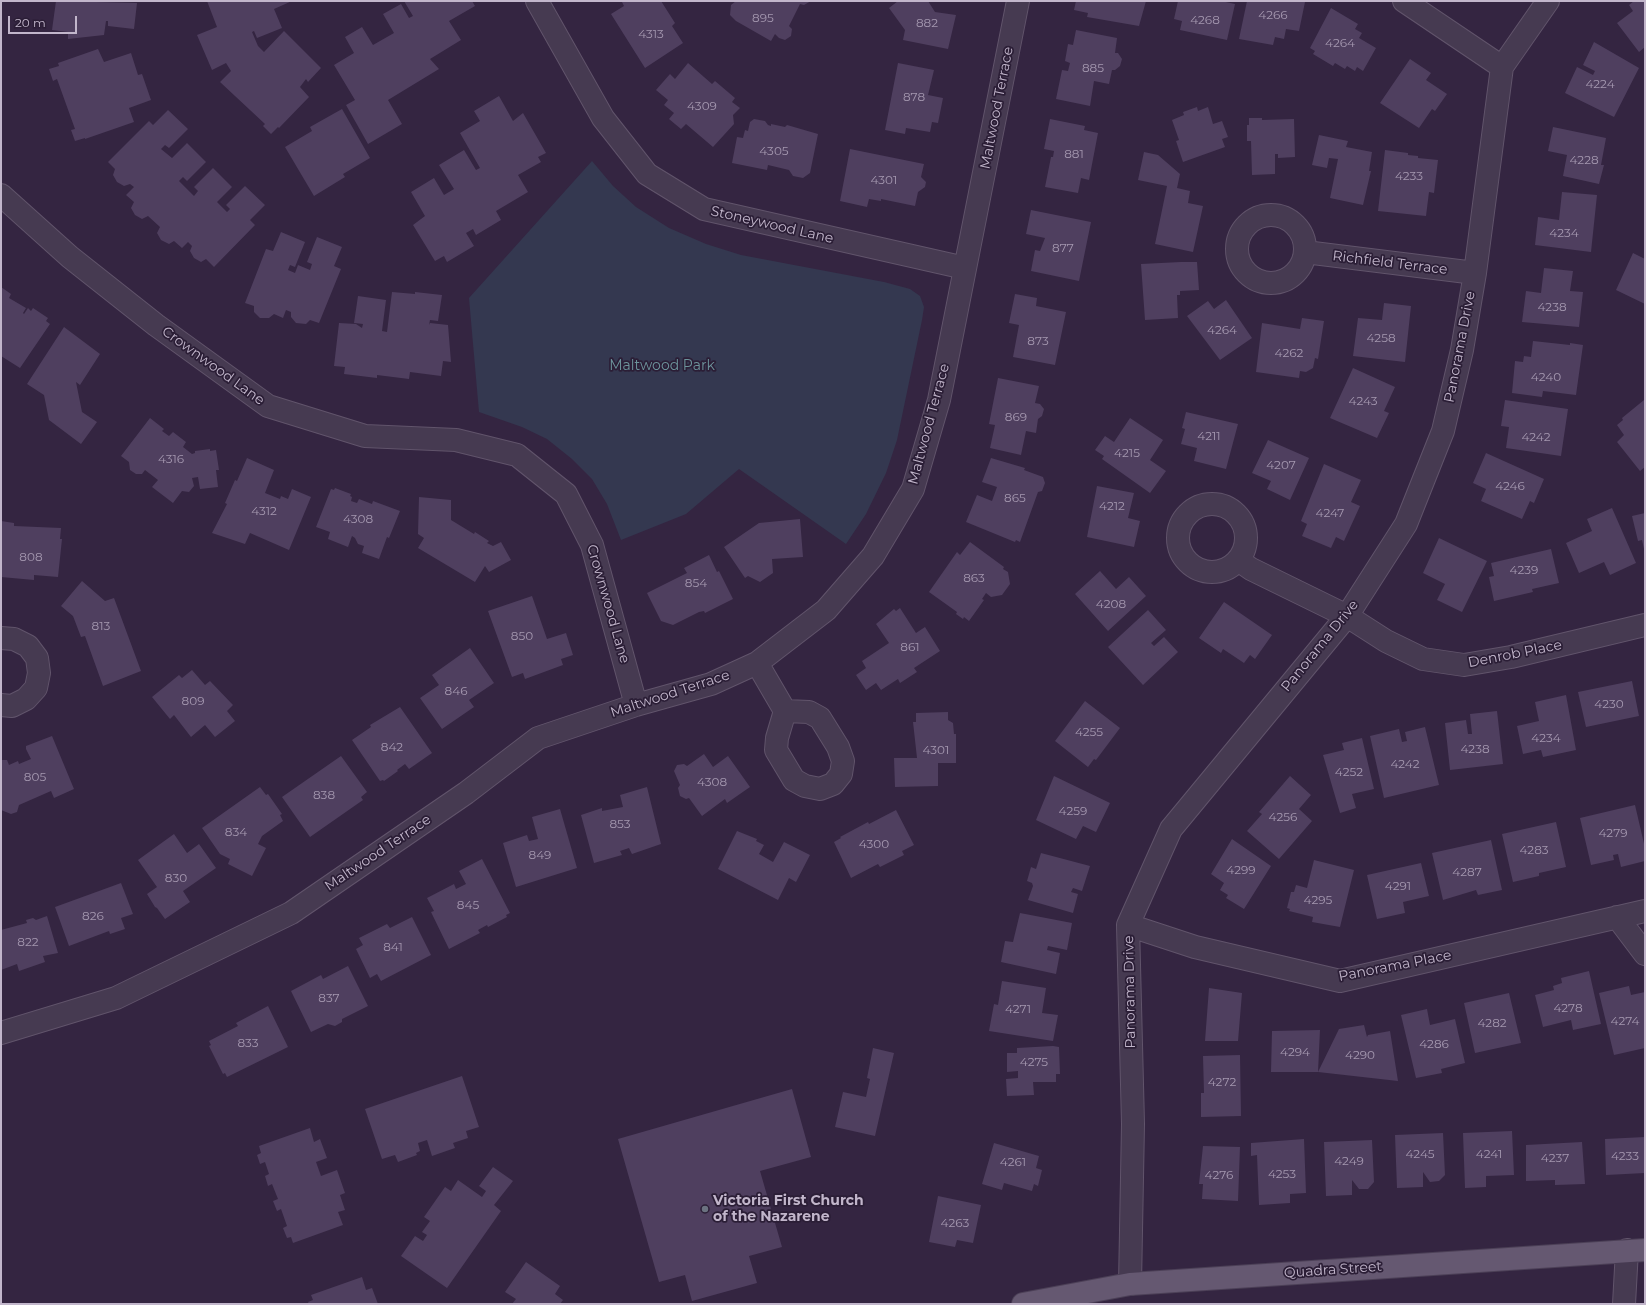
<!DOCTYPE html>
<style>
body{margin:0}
#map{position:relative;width:1646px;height:1305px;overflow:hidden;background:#342541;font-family:Montserrat,sans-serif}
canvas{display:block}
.frame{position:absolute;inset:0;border:2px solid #c2b6cb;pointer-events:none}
.scale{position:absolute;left:8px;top:16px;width:69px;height:18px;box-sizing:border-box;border:2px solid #c2b6cb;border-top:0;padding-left:5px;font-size:12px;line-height:14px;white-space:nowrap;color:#c2b6cb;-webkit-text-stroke:3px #2b1e36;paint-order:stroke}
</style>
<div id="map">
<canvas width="1646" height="1305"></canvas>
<div class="frame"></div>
<div class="scale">20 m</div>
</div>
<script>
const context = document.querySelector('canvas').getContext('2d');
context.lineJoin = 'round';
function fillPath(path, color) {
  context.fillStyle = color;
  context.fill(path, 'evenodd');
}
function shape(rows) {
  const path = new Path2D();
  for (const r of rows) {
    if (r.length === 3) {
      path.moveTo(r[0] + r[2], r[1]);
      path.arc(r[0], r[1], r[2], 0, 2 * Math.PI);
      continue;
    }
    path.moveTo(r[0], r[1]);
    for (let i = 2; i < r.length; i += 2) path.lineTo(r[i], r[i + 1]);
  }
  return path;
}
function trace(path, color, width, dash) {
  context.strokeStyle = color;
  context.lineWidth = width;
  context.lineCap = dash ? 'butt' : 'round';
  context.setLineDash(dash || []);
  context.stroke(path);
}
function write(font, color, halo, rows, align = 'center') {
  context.font = font + ' Montserrat,sans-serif';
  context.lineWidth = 3.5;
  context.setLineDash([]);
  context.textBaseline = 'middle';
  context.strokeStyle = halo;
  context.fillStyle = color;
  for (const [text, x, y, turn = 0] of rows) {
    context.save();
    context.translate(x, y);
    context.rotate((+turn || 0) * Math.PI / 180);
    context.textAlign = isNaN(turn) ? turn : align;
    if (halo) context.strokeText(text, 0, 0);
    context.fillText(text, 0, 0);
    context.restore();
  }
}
fillPath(shape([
 [592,161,613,186,636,207,669,228,706,244,741,255,884,282,910,289,920,296,924,307,922,320,897,440,886,473,866,514,846,544,739,469,686,514,621,540,607,504,592,479,572,459,547,439,522,427,479,412,469,298]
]), '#343850');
fillPath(shape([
 [56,1,137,3,134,29,108,26,108,21,106,21,104,35,68,39,68,32,52,30],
 [207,1,292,1,274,9,282,28,257,38,254,31,252,32,258,46,264,52,284,31,321,68,308,82,306,79,300,87,309,97,279,128,278,127,271,134,263,126,265,124,220,82,231,71,226,63,212,70,197,35,217,27],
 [404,1,472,1,475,6,449,21,461,40,430,59,439,69,388,100,402,124,368,144,346,105,355,100,334,65,354,53,345,37,362,27,373,45,394,33,383,14,401,4,409,18,413,16],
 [624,1,661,1,675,23,672,26,683,43,645,68,611,14,624,6,622,2],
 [736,1,811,1,804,5,800,4,789,26,792,29,791,36,785,40,779,38,775,34,771,41,736,21,730,15,731,5],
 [898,1,928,1,935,12,956,15,948,49,903,40,905,30,889,8],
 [1076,1,1146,1,1139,26,1087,17,1088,13,1074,10],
 [1178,1,1221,1,1235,4,1227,40,1180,30,1182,21,1174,19],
 [1247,1,1305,2,1299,31,1286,29,1284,39,1275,37,1273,45,1239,39],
 [1634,1,1645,1,1645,47,1639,52,1617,23,1633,11,1629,5],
 [1331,8,1358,24,1355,29,1362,33,1359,38,1376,48,1363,71,1357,67,1355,71,1347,66,1345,69,1335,63,1333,66,1313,54,1315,51,1310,48],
 [1076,30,1117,38,1115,53,1118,53,1122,59,1120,66,1115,70,1112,70,1109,84,1094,81,1090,106,1056,99,1062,70,1068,71,1070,63,1065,61,1068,44,1073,45],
 [1594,42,1639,68,1614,117,1565,93,1577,67,1593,75,1595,71,1583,65],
 [98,49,104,62,131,53,138,75,142,74,151,100,129,108,134,122,85,139,85,138,75,141,71,130,75,129,57,79,53,81,49,69,59,66,58,63],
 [1410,59,1431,73,1426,80,1447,94,1435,111,1432,109,1419,128,1380,103],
 [688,63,712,84,715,81,735,98,732,102,740,108,733,115,734,124,713,147,686,124,681,129,669,119,674,113,664,105,668,100,656,90,670,74,675,79],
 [898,63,934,70,928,95,943,98,938,123,932,122,930,132,906,128,905,134,885,130],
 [499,96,513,121,523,113,546,153,538,157,541,162,518,175,528,192,496,211,501,220,476,235,473,229,466,233,474,246,447,262,444,256,435,261,413,225,425,216,411,192,434,178,444,195,454,189,439,165,464,150,476,170,480,168,460,133,480,121,474,111],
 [1197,107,1198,111,1208,107,1213,124,1222,121,1228,137,1222,139,1225,147,1183,162,1176,141,1179,140,1172,120,1184,115,1183,112],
 [342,109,370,158,343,174,345,177,314,196,285,147,312,131,310,127],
 [168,110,188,129,169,148,165,145,161,149,172,158,187,143,206,162,187,181,183,177,179,181,194,196,198,191,194,187,213,168,232,187,217,202,227,212,230,209,226,205,245,186,265,205,250,220,255,225,214,267,206,259,201,262,194,258,190,251,192,246,188,242,182,248,174,241,169,244,161,240,157,233,160,227,148,216,142,219,135,215,131,208,134,202,126,195,134,187,130,184,124,186,117,182,113,175,115,169,108,162,149,121,153,125],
 [1249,118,1262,118,1262,120,1294,119,1295,157,1278,158,1278,154,1275,154,1275,174,1252,175,1251,141,1247,141,1247,125,1249,125],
 [754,119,765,121,768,125,771,126,771,124,785,127,787,125,818,134,810,173,803,178,793,176,789,170,768,165,767,170,732,163,737,137,743,138,745,130,748,131,750,122],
 [1050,119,1085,126,1084,130,1098,133,1089,180,1081,178,1078,193,1045,187,1051,157,1053,157,1054,151,1044,149],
 [1553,127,1606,138,1601,165,1604,165,1599,184,1563,176,1567,155,1548,151],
 [1319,135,1348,141,1346,147,1372,152,1369,171,1371,171,1363,205,1330,198,1338,159,1329,158,1327,168,1312,165],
 [850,149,924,164,921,177,926,182,925,187,918,192,915,206,881,199,881,201,869,199,867,207,840,201],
 [1385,150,1408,153,1408,155,1418,156,1418,158,1438,160,1434,193,1429,192,1426,216,1378,211],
 [1144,152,1158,155,1180,174,1177,188,1190,191,1188,203,1203,206,1193,252,1155,244,1167,186,1138,180],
 [1562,192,1597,195,1591,252,1535,245,1538,217,1559,220],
 [1031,210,1091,222,1079,281,1031,271,1035,250,1040,251,1045,238,1026,234],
 [281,232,305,242,295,267,290,265,288,270,295,273,298,265,310,270,312,264,307,262,317,237,342,247,334,266,341,269,319,323,310,320,306,324,296,323,291,317,291,312,286,310,283,318,274,314,269,318,260,318,254,312,254,306,245,303,266,249,273,251],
 [1633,253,1645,259,1645,304,1616,290],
 [1181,262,1197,262,1199,290,1180,291,1180,295,1177,295,1178,318,1145,320,1141,264],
 [1544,268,1573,271,1570,291,1583,292,1579,327,1522,322,1526,291,1541,293],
 [1,287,11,294,9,298,26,308,23,313,24,314,28,308,31,311,33,308,48,318,46,321,50,324,20,368,1,356],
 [392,292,415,294,415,292,442,295,438,321,430,320,429,325,430,323,448,325,451,362,443,361,441,376,410,372,409,379,377,375,377,378,344,374,345,367,334,366,339,323,356,324,362,328,363,324,354,323,358,296,386,300,382,331,387,332],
 [1015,294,1037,298,1036,306,1066,312,1055,365,1013,357,1019,325,1009,323],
 [1226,300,1252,338,1220,360,1187,316,1208,301,1214,309],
 [1384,303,1411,306,1405,362,1353,356,1358,318,1382,320],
 [1302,318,1324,321,1318,359,1315,358,1313,368,1306,372,1300,371,1299,378,1256,372,1262,323,1300,329],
 [64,327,100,354,80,385,76,382,82,412,97,422,81,444,49,420,44,395,27,384],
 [1533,341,1570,345,1570,343,1583,345,1576,395,1543,391,1542,397,1512,393,1515,361,1523,362,1524,356,1531,357],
 [1353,368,1395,387,1384,411,1389,413,1377,438,1330,418],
 [998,378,1039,386,1035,403,1040,404,1044,409,1042,416,1038,419,1036,433,1026,431,1021,455,990,448,995,425,989,424],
 [1505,400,1568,409,1561,456,1506,448,1509,427,1501,426],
 [1644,400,1645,467,1640,471,1617,442,1624,435,1617,425,1623,420,1622,418],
 [1186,412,1238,424,1226,469,1194,461,1197,448,1181,444,1185,429,1182,428],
 [150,418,164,429,162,431,169,436,173,432,186,442,183,447,192,454,195,453,195,451,210,449,210,451,216,450,219,470,216,470,218,487,200,489,198,477,192,478,194,486,189,492,182,491,173,503,152,487,158,480,145,470,142,474,136,474,130,470,129,462,121,456],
 [1130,418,1163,440,1150,460,1166,471,1150,493,1102,459,1104,456,1095,450,1105,436,1114,442],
 [1268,440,1309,458,1290,500,1267,489,1271,481,1252,473],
 [1486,453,1544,479,1534,503,1530,501,1522,519,1481,501,1486,489,1473,483],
 [247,458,274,470,265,493,280,499,281,496,288,499,292,489,311,497,289,550,250,533,245,544,212,533,227,504,225,503,235,480,237,481],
 [991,458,1025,468,1024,470,1043,477,1045,483,1042,491,1038,492,1020,542,1016,540,1015,542,966,522,977,495,992,501,997,487,982,482],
 [1324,464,1361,480,1351,502,1360,506,1344,541,1336,537,1331,548,1302,536,1307,524,1301,521],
 [1097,486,1134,493,1128,518,1140,521,1134,547,1087,537],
 [335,488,351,494,350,496,352,497,351,501,357,503,359,499,372,504,373,501,400,511,389,538,387,537,379,559,362,553,364,546,358,544,355,538,352,536,348,547,328,539,330,532,316,527,331,489,334,490],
 [419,497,451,500,451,520,474,534,475,532,489,541,487,543,493,546,501,542,511,560,489,572,485,566,475,582,418,548,424,538,418,534],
 [1612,508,1636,563,1610,575,1604,562,1579,573,1566,543,1592,531,1587,519],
 [1645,513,1645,549,1644,549,1642,540,1638,541,1632,516],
 [800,519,803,557,772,559,773,573,760,582,748,576,745,578,724,547,759,523],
 [1,521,14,523,14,526,61,528,60,539,62,539,58,577,34,575,34,580,1,577],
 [1439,538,1487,561,1462,612,1437,600,1445,584,1423,573],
 [970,542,1004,567,1003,569,1008,572,1010,584,1002,595,991,597,986,593,982,599,984,600,969,621,964,617,963,619,956,614,957,612,929,592,957,552,960,555],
 [1551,549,1559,583,1532,589,1533,592,1494,601,1489,577,1494,576,1491,563],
 [709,555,717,572,719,571,733,599,705,613,704,611,699,612,673,625,661,621,647,593,687,573,684,568],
 [1100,571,1116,589,1129,577,1146,596,1108,631,1075,594],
 [82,581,105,601,114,598,141,671,103,686,85,636,81,637,73,616,61,606],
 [532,596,547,639,566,633,573,655,561,659,563,665,525,679,523,673,512,677,488,611],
 [1224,602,1272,635,1255,659,1250,655,1244,663,1223,649,1221,653,1199,638],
 [900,608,916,633,925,627,940,651,914,668,917,672,900,683,898,679,881,690,876,683,866,690,856,675,866,668,862,661,889,643,876,624,894,609,896,611],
 [1148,610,1166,630,1151,643,1154,646,1164,637,1178,652,1143,685,1108,647],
 [470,648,494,683,469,700,474,707,442,729,420,698,439,685,432,675],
 [192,670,205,685,210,681,233,705,227,711,235,721,215,737,205,725,191,737,174,715,170,719,152,697,179,675,182,678],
 [1632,681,1639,716,1586,727,1578,692],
 [1566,695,1576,750,1543,757,1541,750,1523,754,1517,726,1539,721,1535,702],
 [1085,701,1120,728,1096,760,1094,759,1088,767,1055,741],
 [400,707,432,753,409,769,405,764,397,770,398,771,384,781,383,780,380,781,352,740,371,727,370,725],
 [1497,711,1503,764,1450,770,1445,723,1466,720,1468,734,1472,734,1470,714],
 [948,712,948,720,953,723,954,734,956,734,956,763,938,763,938,786,895,787,894,758,917,758,913,722,916,722,916,713],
 [1425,727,1439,785,1384,798,1370,736,1399,729,1402,742,1407,741,1405,732],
 [52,736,74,789,54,798,51,791,19,805,17,812,11,814,1,810,1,760,7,760,9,765,18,761,19,764,31,759,26,749,26,746],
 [1362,738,1374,789,1352,794,1356,808,1340,813,1323,755,1344,750,1342,743],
 [704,754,713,767,728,756,750,787,727,803,725,799,702,816,689,798,686,799,680,796,678,788,680,785,674,771,677,765,684,764,687,766],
 [341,756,367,792,361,797,363,800,310,837,282,797],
 [1054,776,1110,803,1096,832,1083,826,1076,839,1036,820],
 [1290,776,1311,795,1299,809,1312,821,1279,859,1247,831,1262,814,1259,812],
 [260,787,266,795,268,794,282,814,280,815,283,821,262,836,258,844,266,848,252,876,228,864,230,859,220,854,202,828],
 [647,787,661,844,632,854,629,848,620,851,622,855,594,863,581,815,602,808,602,811,623,807,620,795],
 [1635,805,1645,848,1645,861,1621,867,1618,854,1613,855,1614,860,1591,865,1580,818],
 [560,809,577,868,516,887,503,843,527,835,529,841,538,839,532,817],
 [896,810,914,845,902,851,904,855,880,867,878,864,851,878,834,842,841,838,840,837,868,822,869,824],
 [1556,822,1566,867,1539,873,1539,876,1513,882,1502,834],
 [737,831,757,839,756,841,764,845,759,854,773,862,784,842,810,855,796,882,789,878,778,900,718,869],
 [174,834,187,853,199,844,216,868,183,891,190,902,165,919,157,908,155,907,147,894,157,887,138,860],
 [1232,839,1271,866,1244,909,1226,898,1228,895,1220,890,1224,883,1211,874],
 [1491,840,1502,890,1478,895,1476,890,1443,900,1432,853],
 [1041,853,1090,866,1082,891,1073,888,1071,892,1078,894,1073,913,1028,900,1033,886,1032,883,1027,881,1031,867,1036,869],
 [482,859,510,913,506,915,507,917,488,927,487,925,478,930,480,933,449,949,431,912,434,911,427,898,454,884,456,889,466,884,459,871],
 [1314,860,1354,870,1340,927,1312,922,1313,917,1289,911,1290,909,1287,908,1291,892,1294,892,1296,885,1307,888],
 [1421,863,1429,896,1403,902,1405,913,1377,919,1367,875],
 [121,883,133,914,121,918,125,929,110,934,109,931,69,946,55,907],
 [1020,913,1072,923,1067,950,1048,946,1047,950,1060,953,1056,974,1001,962,1005,941,1013,942],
 [47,916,58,953,43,956,45,962,19,971,17,964,1,970,1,930,27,923,26,920,33,918,36,920],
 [412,917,431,955,381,981,377,974,370,978,356,949,363,945,359,938,387,924,390,928],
 [348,966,368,1006,342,1019,342,1022,335,1026,328,1024,311,1032,291,991,321,975,323,979],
 [1589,971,1601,1024,1573,1030,1571,1020,1543,1027,1535,995,1554,990,1553,986,1562,983,1561,978],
 [1002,981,1046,988,1042,1013,1058,1015,1053,1041,989,1031,994,1004,998,1005],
 [1629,986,1631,995,1645,992,1645,1048,1614,1055,1599,993],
 [1209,988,1242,993,1238,1041,1205,1041],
 [1509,993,1521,1043,1475,1053,1464,1003],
 [268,1006,288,1047,227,1077,225,1073,223,1074,209,1046,211,1045,209,1041,238,1026,236,1023],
 [1427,1009,1430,1025,1455,1019,1465,1063,1441,1069,1442,1073,1416,1078,1401,1015],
 [1364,1025,1367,1037,1368,1035,1390,1031,1398,1081,1318,1072,1271,1072,1272,1031,1320,1030,1318,1072,1339,1029],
 [1053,1046,1059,1047,1060,1074,1056,1074,1056,1082,1033,1082,1034,1095,1007,1096,1006,1079,1018,1078,1018,1071,1007,1072,1007,1053,1017,1053,1017,1048],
 [873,1048,894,1053,875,1136,835,1127,843,1092,866,1097,870,1079,867,1078],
 [1240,1055,1241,1116,1201,1117,1201,1093,1204,1093,1203,1056],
 [462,1076,479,1127,466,1131,468,1138,453,1143,455,1148,432,1156,427,1140,418,1143,420,1151,416,1153,417,1155,398,1162,395,1155,382,1159,365,1109],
 [792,1089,811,1157,760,1171,782,1247,749,1256,757,1283,692,1301,685,1275,659,1282,618,1139],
 [310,1128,314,1142,320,1139,327,1158,316,1162,321,1176,337,1170,345,1193,340,1195,345,1210,338,1212,343,1225,293,1243,291,1237,287,1238,283,1228,287,1226,281,1209,277,1211,273,1201,278,1199,272,1184,268,1186,265,1176,269,1174,265,1162,260,1164,257,1155,261,1153,259,1146],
 [1512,1131,1514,1175,1486,1176,1486,1187,1465,1188,1463,1133],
 [1443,1133,1445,1175,1439,1181,1430,1182,1423,1172,1423,1187,1397,1188,1395,1135],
 [1645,1137,1645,1173,1606,1175,1605,1139],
 [1304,1139,1306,1193,1290,1194,1290,1203,1259,1205,1257,1155,1251,1156,1251,1143],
 [1372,1140,1374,1182,1368,1189,1359,1189,1352,1180,1352,1195,1326,1196,1324,1142],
 [1582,1142,1585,1184,1555,1185,1555,1180,1526,1181,1526,1145],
 [994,1143,1039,1156,1036,1168,1042,1170,1038,1186,1034,1184,1032,1191,1004,1183,1002,1190,982,1184],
 [1203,1146,1240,1147,1238,1201,1202,1199,1203,1184,1199,1184],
 [493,1167,513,1181,494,1205,501,1211,447,1288,401,1256,415,1236,423,1241,427,1235,422,1232,430,1221,424,1217,445,1187,451,1191,458,1180,482,1197,486,1191,479,1186],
 [938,1196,981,1205,973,1243,957,1240,955,1247,929,1242],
 [526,1262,560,1286,555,1294,563,1300,560,1304,512,1304,516,1299,505,1292],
 [362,1277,366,1290,372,1288,378,1304,309,1304,308,1302,313,1300,311,1295]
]), '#4f3f5f');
const minor = shape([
 [537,1,603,118,647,174,704,209,965,268],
 [1404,1,1502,67],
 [1,195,70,257,156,325,268,406,365,436,456,440,517,455,566,494,592,545,636,705],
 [1271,249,34],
 [1305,252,1475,273],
 [1212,538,34],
 [1238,560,1251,569,1347,616,1386,641,1423,659,1464,665,1511,657,1645,625],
 [1,638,14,639,28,646,37,658,39,673,36,688,26,699,12,706,1,705],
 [757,663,785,711,777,738,776,750,794,780,805,786,820,789,833,784,841,774,843,761,838,747,820,718,809,712,785,711],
 [1617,917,1645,954],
 [1128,925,1195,947,1340,981,1645,911],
 [1,1033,116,998,291,913,466,793,538,738,636,705,711,684,757,663,826,610,873,556,913,489,939,400,1018,1],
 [1130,1284,1133,1124,1128,925,1171,829,1347,616,1406,524,1443,431,1462,350,1475,273,1502,67,1548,1],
 [1624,1304,1627,1250]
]);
const major = shape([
 [1023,1304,1130,1284,1645,1250]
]);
trace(minor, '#61546b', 24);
trace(major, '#4c4057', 24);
trace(minor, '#463a51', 22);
trace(major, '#655871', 22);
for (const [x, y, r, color] of [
 [705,1209,4,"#6b7280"]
]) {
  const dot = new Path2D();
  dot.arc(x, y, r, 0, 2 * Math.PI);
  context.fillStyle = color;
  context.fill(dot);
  trace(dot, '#2b1e36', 1.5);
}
write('12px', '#a598b0', null, [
 ["4266",1273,15],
 ["895",763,18],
 ["4268",1205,20],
 ["882",927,23],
 ["4313",651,34],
 ["4264",1340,43],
 ["885",1093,68],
 ["4224",1600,84],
 ["878",914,97],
 ["4309",702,106],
 ["4305",774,151],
 ["881",1074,154],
 ["4228",1584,160],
 ["4233",1409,176],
 ["4301",884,180],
 ["4234",1564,233],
 ["877",1063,248],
 ["4238",1552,307],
 ["4264",1222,330],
 ["4258",1381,338],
 ["873",1038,341],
 ["4262",1289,353],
 ["4240",1546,377],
 ["4243",1363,401],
 ["869",1016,417],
 ["4211",1209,436],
 ["4242",1536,437],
 ["4215",1127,453],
 ["4316",171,459],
 ["4207",1281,465],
 ["4246",1510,486],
 ["865",1015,498],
 ["4212",1112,506],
 ["4312",264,511],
 ["4247",1330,513],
 ["4308",358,519],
 ["808",31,557],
 ["4239",1524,570],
 ["863",974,578],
 ["854",696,583],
 ["4208",1111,604],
 ["813",101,626],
 ["850",522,636],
 ["861",910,647],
 ["846",456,691],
 ["809",193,701],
 ["4230",1609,704],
 ["4255",1089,732],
 ["4234",1546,738],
 ["842",392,747],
 ["4238",1475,749],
 ["4301",936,750],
 ["4242",1405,764],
 ["4252",1349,772],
 ["805",35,777],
 ["4308",712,782],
 ["838",324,795],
 ["4259",1073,811],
 ["4256",1283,817],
 ["853",620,824],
 ["834",236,832],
 ["4279",1613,833],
 ["4300",874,844],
 ["4283",1534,850],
 ["849",540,855],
 ["4299",1241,870],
 ["4287",1467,872],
 ["830",176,878],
 ["4291",1398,886],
 ["4295",1318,900],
 ["845",468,905],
 ["826",93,916],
 ["822",28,942],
 ["841",393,947],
 ["837",329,998],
 ["4278",1568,1008],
 ["4271",1018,1009],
 ["4274",1625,1021],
 ["4282",1492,1023],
 ["833",248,1043],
 ["4286",1434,1044],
 ["4294",1295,1052],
 ["4290",1360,1055],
 ["4275",1034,1062],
 ["4272",1222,1082],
 ["4245",1420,1154],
 ["4241",1489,1154],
 ["4233",1625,1156],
 ["4237",1555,1158],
 ["4249",1349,1161],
 ["4261",1013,1162],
 ["4253",1282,1174],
 ["4276",1219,1175],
 ["4263",955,1223]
]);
write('14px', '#c2b6cb', '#2b1e36', [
 ["Maltwood Terrace",997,108,-79],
 ["Stoneywood Lane",772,225,13],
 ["Richfield Terrace",1390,263,7],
 ["Panorama Drive",1460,347,-79],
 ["Crownwood Lane",213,366,36],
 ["Maltwood Terrace",929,424,-75],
 ["Crownwood Lane",608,604,74],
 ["Panorama Drive",1320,646,-51],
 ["Denrob Place",1515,654,-11],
 ["Maltwood Terrace",670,694,-18],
 ["Maltwood Terrace",378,853,-34],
 ["Panorama Place",1395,966,-11],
 ["Panorama Drive",1130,992,-91],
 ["Quadra Street",1333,1270,-4]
]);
write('14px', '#6d949c', '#2b1e36', [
 ["Maltwood Park",662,366]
]);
write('bold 14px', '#c2b6cb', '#2b1e36', [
 ["Victoria First Church",713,1201],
 ["of the Nazarene",713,1217]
], 'left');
</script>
